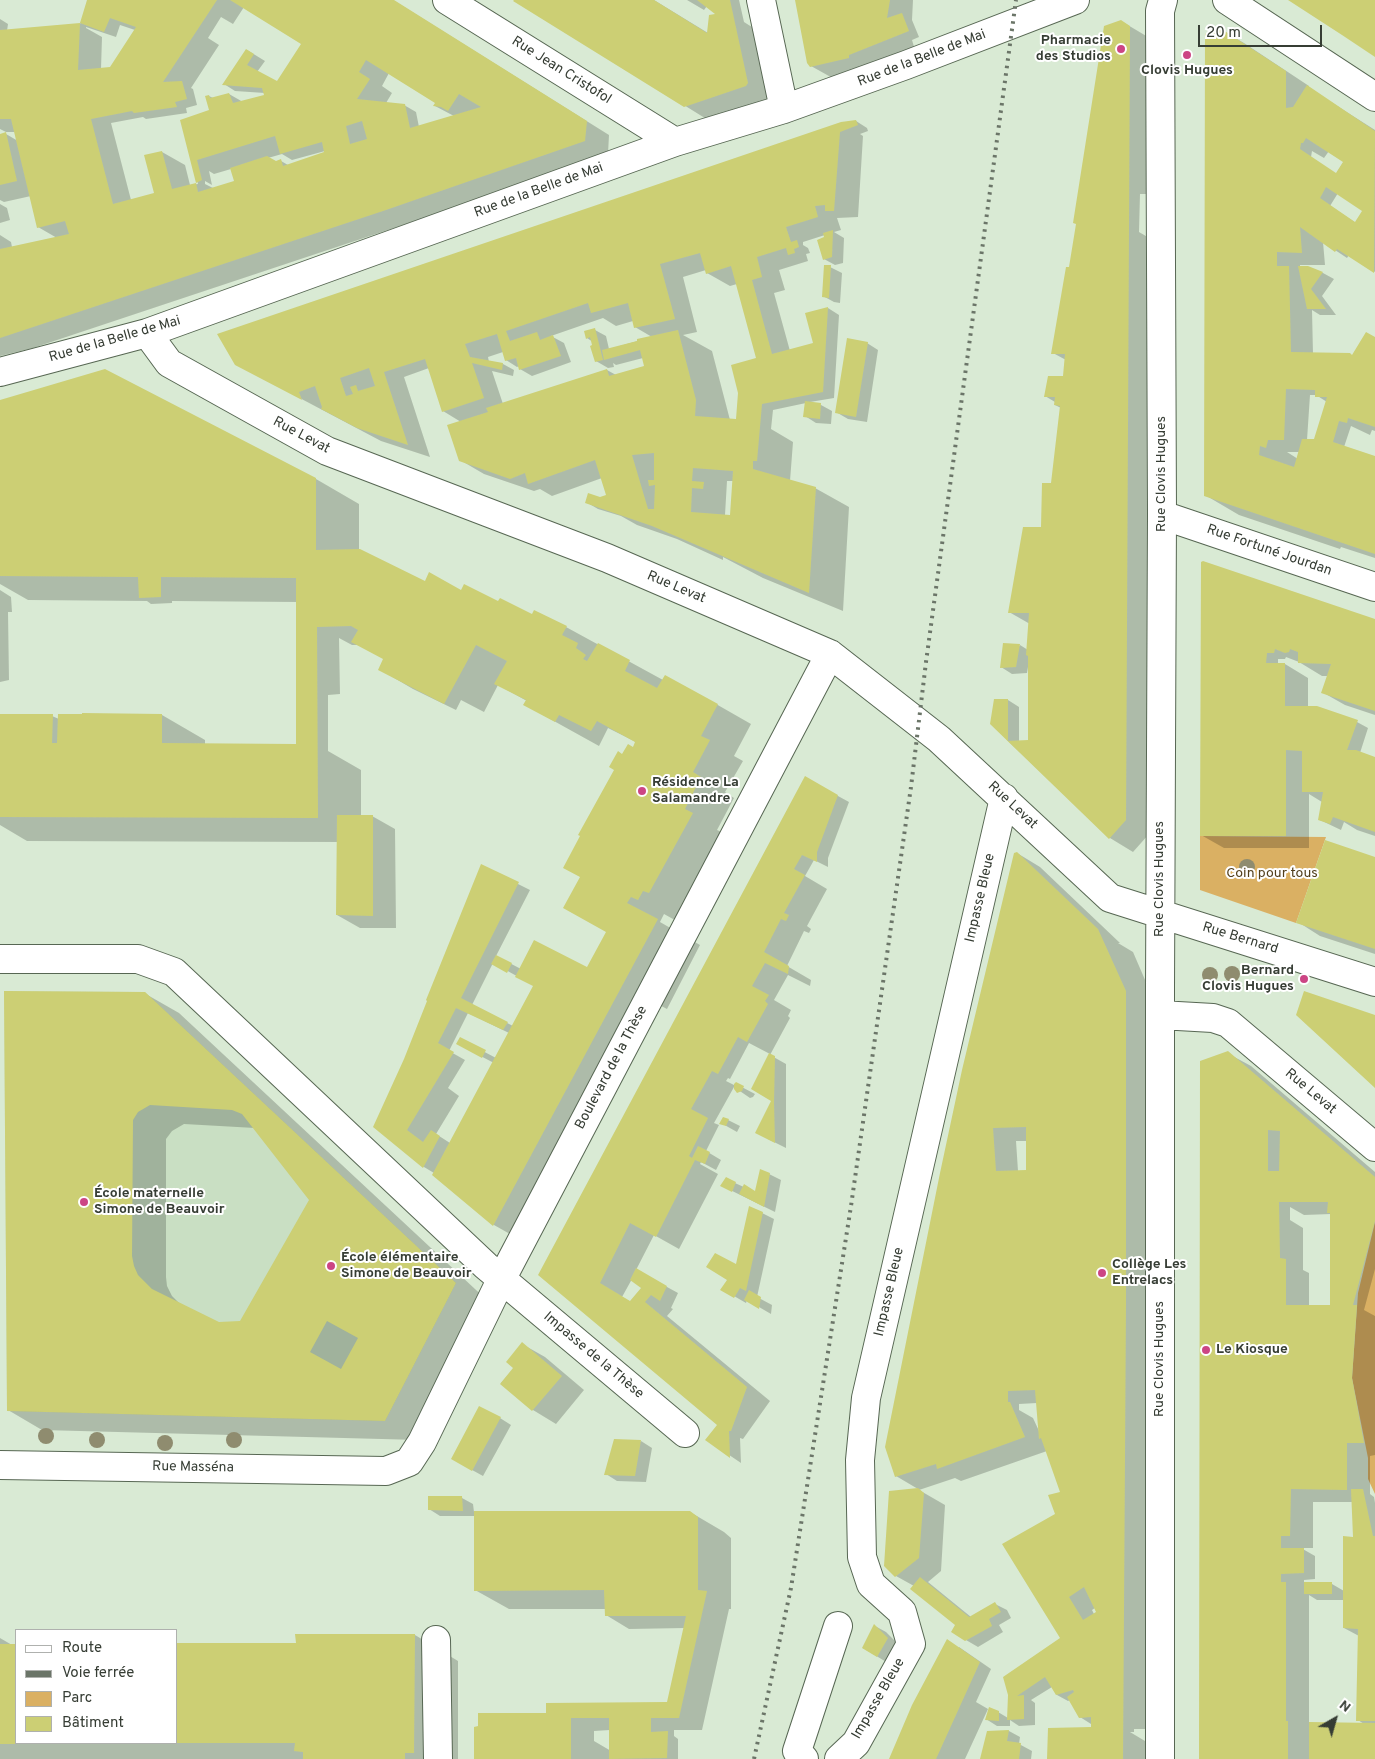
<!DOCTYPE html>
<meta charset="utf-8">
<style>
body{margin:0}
#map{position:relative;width:1375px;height:1759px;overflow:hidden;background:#d9ead4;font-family:Overpass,sans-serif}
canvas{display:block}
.legend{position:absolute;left:15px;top:1629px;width:162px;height:115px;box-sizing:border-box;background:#fff;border:1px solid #afb1ae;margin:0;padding:6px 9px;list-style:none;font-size:15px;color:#363d34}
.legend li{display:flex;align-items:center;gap:10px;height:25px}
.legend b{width:25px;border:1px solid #afb1ae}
.north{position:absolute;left:1310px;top:1694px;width:50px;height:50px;-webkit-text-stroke:4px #fff;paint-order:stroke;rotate:38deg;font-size:14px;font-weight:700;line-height:20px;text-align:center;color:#363d34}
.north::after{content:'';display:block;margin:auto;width:18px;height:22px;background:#363d34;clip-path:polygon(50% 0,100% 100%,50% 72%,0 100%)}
.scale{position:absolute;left:1198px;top:25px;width:124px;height:22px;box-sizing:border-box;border:2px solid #363d34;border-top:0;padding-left:6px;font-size:15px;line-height:18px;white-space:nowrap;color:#363d34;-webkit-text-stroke:4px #fff;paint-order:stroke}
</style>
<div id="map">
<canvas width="1375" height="1759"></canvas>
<ul class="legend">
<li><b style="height:6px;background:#fff"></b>Route</li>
<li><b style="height:6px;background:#6b7568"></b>Voie ferrée</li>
<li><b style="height:14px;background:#dab063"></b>Parc</li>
<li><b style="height:14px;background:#cccf74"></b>Bâtiment</li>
</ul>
<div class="north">N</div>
<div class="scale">20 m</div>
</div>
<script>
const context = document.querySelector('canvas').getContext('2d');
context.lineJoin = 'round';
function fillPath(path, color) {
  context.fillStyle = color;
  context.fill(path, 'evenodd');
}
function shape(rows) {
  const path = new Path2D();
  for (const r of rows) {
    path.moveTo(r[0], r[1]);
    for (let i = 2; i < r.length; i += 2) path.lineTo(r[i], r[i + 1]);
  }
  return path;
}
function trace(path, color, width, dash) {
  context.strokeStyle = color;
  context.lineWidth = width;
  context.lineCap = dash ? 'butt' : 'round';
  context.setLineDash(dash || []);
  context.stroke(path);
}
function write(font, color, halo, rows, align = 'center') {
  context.font = font + ' Overpass,sans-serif';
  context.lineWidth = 4;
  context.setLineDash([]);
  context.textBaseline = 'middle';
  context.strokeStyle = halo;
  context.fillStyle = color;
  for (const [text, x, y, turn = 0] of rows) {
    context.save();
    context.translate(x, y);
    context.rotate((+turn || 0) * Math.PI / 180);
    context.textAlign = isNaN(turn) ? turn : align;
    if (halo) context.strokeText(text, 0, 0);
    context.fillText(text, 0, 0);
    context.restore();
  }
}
fillPath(shape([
 [4,991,145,992,456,1283,385,1421,7,1411]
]), '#c9dfc3');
fillPath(shape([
 [1200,836,1326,837,1296,923,1200,890],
 [1375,1222,1375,1494,1368,1479,1368,1458,1352,1378,1358,1293]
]), '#dab063');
fillPath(shape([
 [89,0,393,0,609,135,608,154,406,224,33,348,0,356,0,235,11,242,12,247,57,238,38,227,31,196,4,202,0,200,0,135,6,134,18,141,16,132,6,132,0,129,0,19,8,24,7,31,80,24],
 [244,7,303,43,277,83,257,72,265,61,247,50,224,84,235,91,265,93,266,96,243,102,229,94,213,98,209,96,211,111,192,162,198,184,190,185,185,165,162,152,156,194,131,200,111,123,143,117,146,119,187,113,186,108,197,105,193,89,191,88,219,45,208,38,221,17,233,24],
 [120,25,135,30,111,68,101,69,102,37,86,28,86,27,116,37],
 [389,73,437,103,435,106,454,116,419,127,416,112,404,105,386,103,392,93,382,86],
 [325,151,326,153,288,165,281,161,276,162,268,158,282,154,292,160],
 [231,169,236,182,219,191,205,184,205,181,212,185,209,171,214,174],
 [515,0,654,0,708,33,718,14,707,6,704,10,687,0,739,0,744,22,755,29,770,98,708,120],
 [796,0,913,0,912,20,919,37,912,40,915,50,845,85,811,66],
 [1121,21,1153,40,1152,194,1140,194,1139,232,1151,239,1149,834,1133,852,1110,838,1007,740,995,700,1008,700,1019,707,1019,742,1029,742,1028,667,1027,673,1012,674,1001,667,1020,645,1028,650,1030,624,1009,612,1041,528,1052,484,1061,408,1055,405,1055,402,1045,396,1064,378,1066,360,1053,353],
 [1220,29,1244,43,1309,86,1309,88,1375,130,1375,272,1349,255,1347,258,1323,242,1325,265,1300,265,1300,267,1307,268,1323,273,1334,279,1322,296,1336,315,1320,315,1312,310,1313,354,1353,356,1375,339,1375,431,1372,430,1370,435,1351,426,1344,447,1375,457,1375,558,1341,547,1340,549,1239,515,1205,495],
 [1312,151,1324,158,1329,151,1344,161,1336,174,1311,157],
 [1338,193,1364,211,1356,223,1330,206],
 [1310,395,1316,395,1327,402,1315,441,1307,440],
 [1287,452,1300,452,1298,459],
 [856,121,867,128,868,131,860,134,863,136,858,217,837,218,841,230,834,232,844,238,843,263,835,265,824,259,825,235,803,242,803,245,808,248,810,253,806,254,808,261,779,270,785,290,774,293,790,351,815,344,806,314,828,308,839,315,834,398,810,402,821,405,832,411,831,424,816,423,805,416,806,403,773,410,771,429,793,442,790,481,815,488,849,507,843,611,763,578,723,557,723,560,677,539,637,525,621,516,598,509,586,502,609,498,602,478,552,496,540,489,534,491,484,474,460,460,461,422,443,411,429,368,404,377,430,457,381,441,260,377],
 [706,270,707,273,730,286,737,284,757,359,737,421,730,420,712,351,683,335,697,332,683,277],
 [603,318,616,326,633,321,635,327,652,337,609,349,606,336,595,330,587,338,593,342,596,361,608,368,614,367,613,363,616,365,643,358,646,369,616,375,607,370,503,404,492,371,513,376,514,370,503,364,489,362,488,357,503,352,506,360,517,367,519,366,520,369,532,376,571,362,564,343,551,336],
 [727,481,733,481,731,517,725,515],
 [0,204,7,208,10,220,0,223],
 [830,267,842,273,840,303,834,302,823,296],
 [867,343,878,350,867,422,848,419,836,412],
 [0,401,316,479,359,504,359,550,425,583,462,591,566,627,663,680,709,700,751,724,734,756,743,761,725,792,734,798,717,830,726,834,682,924,664,914,660,922,700,945,667,1009,646,998,517,1238,494,1225,434,1175,434,1173,424,1167,398,1145,405,1060,482,866,530,890,496,956,521,969,596,973,607,932,581,877,623,756,633,748,636,742,608,728,599,746,525,705,527,701,498,685,484,712,461,700,456,710,413,689,379,669,385,659,359,645,352,645,339,638,340,694,328,695,328,751,361,770,361,816,372,816,395,829,396,928,360,928,337,915,338,842,27,841,0,825,0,715,52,716,59,719,162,715,205,740,205,744,298,745,297,602,172,601,172,603,151,604,147,601,28,600,0,584],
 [493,963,535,986,513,1026,472,1005],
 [468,1013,509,1033,496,1058,460,1039,469,1050,494,1063,450,1143,436,1134,459,1096,448,1088,465,1060,449,1051],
 [1203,563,1375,620,1375,715,1345,705,1322,692,1328,676,1322,676,1299,662,1286,657,1285,659,1278,659,1278,664,1285,664,1308,678,1308,707,1357,722,1368,728,1360,753,1375,758,1375,836,1357,830,1344,822,1341,830,1320,820,1322,802,1309,794,1309,848,1224,848,1201,835],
 [0,590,11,597,12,612,8,612,9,680,0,682],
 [805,778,849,802,828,858,828,867,814,860,805,876,827,889,807,926,811,929,809,933,804,931,787,966,811,980,810,986,788,975,774,1000,791,1010,788,1016,790,1018,770,1055,786,1064,786,1148,768,1139,773,1100,770,1054,749,1043,730,1079,728,1078,726,1081,734,1085,736,1084,755,1094,753,1097,750,1098,734,1087,714,1123,719,1125,706,1151,721,1160,716,1170,701,1162,700,1164,718,1174,679,1249,654,1235,636,1270,678,1293,671,1308,673,1309,667,1316,770,1401,743,1439,740,1438,741,1463,707,1440,723,1429,540,1274],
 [632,1279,650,1294,631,1302,622,1297],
 [1017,853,1040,867,1120,943,1118,943,1133,952,1158,1010,1149,1317,1145,1729,1134,1729,1134,1732,1130,1732,1145,1741,1145,1759,1049,1759,1092,1728,1091,1724,1080,1717,1070,1700,1068,1701,1057,1695,1052,1687,1031,1700,1035,1703,1035,1725,1019,1726,1010,1720,1010,1726,997,1726,986,1719,998,1712,1008,1718,1009,1695,1061,1639,1056,1514,1062,1493,1047,1451,961,1481,955,1478,919,1490,945,1505,941,1571,928,1582,971,1617,995,1604,1007,1610,1011,1618,999,1625,1003,1632,978,1647,966,1640,957,1625,914,1586,896,1576,885,1566,918,1489,896,1476],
 [1016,1141,1027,1141,1027,1171,1018,1171],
 [1037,1403,1039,1431,1033,1418,1019,1410,1019,1404],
 [1095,1608,1097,1612,1094,1614,1092,1610],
 [1375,859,1375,954,1320,936,1298,922],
 [144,993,179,1013,490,1303,419,1440,42,1430,8,1410],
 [184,1124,255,1128,310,1200,241,1322,219,1323,180,1304,172,1296,167,1286,166,1277,166,1139,172,1131],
 [1227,1053,1251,1066,1375,1172,1375,1269,1364,1310,1375,1316,1375,1455,1370,1456,1370,1494,1374,1497,1375,1503,1375,1759,1200,1759],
 [1290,1207,1304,1215,1331,1214,1331,1306,1309,1306,1309,1273,1303,1270,1303,1228,1290,1220],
 [1313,1502,1353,1502,1355,1538,1344,1591,1332,1584,1304,1584,1304,1580,1315,1579,1315,1556,1301,1548,1313,1548],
 [1309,1595,1317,1600,1344,1600,1344,1628,1359,1636,1358,1720,1364,1724,1309,1723],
 [724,1118,740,1126,737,1132,721,1123],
 [769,1174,781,1180,775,1212,722,1186,726,1179,755,1192],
 [762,1213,774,1219,757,1297,772,1305,771,1314,747,1300,746,1303,722,1289,737,1266],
 [522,1344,545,1357,584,1390,556,1424,533,1410,501,1383,514,1368],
 [500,1418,511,1425,483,1476,463,1465],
 [641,1441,652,1448,646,1482,617,1481,606,1474],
 [462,1498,473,1504,474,1512,690,1512,724,1532,731,1538,731,1609,729,1609,702,1730,674,1730,674,1736,678,1739,678,1759,475,1759,484,1728,547,1714,668,1703,685,1628,629,1629,606,1615,606,1609,509,1609,475,1590,475,1516,440,1516,429,1509],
 [610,1730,611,1751,594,1741,594,1731],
 [875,1626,886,1632,899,1645,888,1663,863,1648],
 [415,1635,458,1661,458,1759,0,1759,0,1638,12,1645,16,1645,16,1743,176,1743,297,1644],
 [959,1647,991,1669,976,1702,988,1709,965,1759,890,1759],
 [1009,1731,1020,1737,1019,1744,1032,1751,1031,1759,981,1759,988,1732]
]), '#0003');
fillPath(shape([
 [87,0,217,0,163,82,182,81,187,99,175,102,177,107,134,113,132,111,91,119,113,204,154,193,144,155,162,151,172,189,196,183,198,192,234,181,230,168,267,156,276,161,281,159,283,166,324,152,322,142,280,154,275,136,197,160,202,180,196,183,180,120,209,110,205,96,209,95,210,98,229,93,233,103,264,95,262,88,222,85,246,49,254,54,247,65,277,81,301,44,230,0,394,0,587,121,585,141,383,211,0,338,0,249,69,234,65,221,37,228,11,119,0,119,0,30,80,23,78,70,110,67,136,27,110,18,104,32,80,23],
 [366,60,435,103,433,106,441,107,448,111,459,94,481,107,410,128,405,104,357,99,370,79,359,72],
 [362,121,367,139,350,144,346,126],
 [514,0,654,0,707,33,709,15,715,14,697,0,730,0,748,83,746,86,684,107,513,1],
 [795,0,890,0,887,18,902,13,909,31,849,55,849,58,810,67,807,63],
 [1288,0,1375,0,1375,57,1342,35],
 [1121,20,1130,26,1126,820,1109,839,990,724,994,699,1008,699,1008,741,1028,740,1028,656,1026,655,1029,613,1008,613,1023,527,1041,527,1042,483,1051,483,1060,406,1054,405,1055,397,1044,397,1048,376,1063,376,1065,354,1051,354,1066,267,1069,267,1076,224,1073,223,1104,26],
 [1220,28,1286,71,1286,108,1293,107,1307,85,1375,131,1374,273,1337,249,1335,252,1300,227,1302,253,1277,252,1277,266,1289,266,1291,352,1350,353,1352,355,1366,332,1375,337,1375,427,1348,418,1347,423,1339,421,1333,442,1375,456,1375,554,1204,496,1205,34],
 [1306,138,1343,162,1336,173,1300,149,1301,143,1303,143],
 [1326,187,1362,211,1355,222,1320,198],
 [1286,389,1315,390,1315,397,1327,397,1314,439,1302,439,1294,467,1259,455,1260,446,1266,448,1268,440,1284,440],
 [856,120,858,125,840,132,834,211,825,211,825,205,815,206,818,217,786,227,791,242,797,240,799,247,794,249,795,253,788,255,786,248,757,257,762,277,752,280,772,354,813,343,805,313,828,307,823,392,762,404,757,461,753,461,753,469,816,487,809,593,652,526,585,503,588,493,600,497,606,495,595,460,528,484,525,473,510,479,459,461,447,425,488,412,486,408,607,369,609,376,644,366,640,350,604,360,602,350,637,341,637,339,678,330,696,400,695,416,736,419,738,393,731,365,756,358,731,266,706,274,700,253,660,264,675,319,634,328,628,303,591,313,588,303,506,331,510,341,537,332,540,340,553,335,561,356,519,370,516,358,505,361,497,334,465,344,470,357,503,363,502,370,472,363,484,398,442,412,425,359,384,372,408,445,357,428,321,409,322,407,315,386,299,392,302,400,235,365,217,334,841,122],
 [369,368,375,386,358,391,356,385,350,387,353,394,346,396,340,378],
 [654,453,654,480,648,480,649,486,655,485,654,509,648,509,632,455],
 [693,468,733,471,730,515,691,512,692,488,703,489,704,482,692,481],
 [6,132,17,181,0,185,0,134],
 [833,230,832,257,823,260,817,240,824,237,823,233],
 [824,265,831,265,829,298,822,297],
 [1298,266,1308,266,1323,272,1311,289,1326,309,1307,309],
 [595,328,603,360,595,362,590,346,592,345,590,337,586,339,584,331],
 [847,338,868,342,856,417,835,413],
 [105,369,316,478,316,550,360,549,425,581,429,572,461,590,464,584,498,601,500,598,532,614,534,610,567,626,562,635,578,643,576,648,586,655,583,659,587,661,598,643,630,660,625,671,657,688,665,675,718,704,701,736,710,740,693,772,701,777,685,809,693,813,649,893,643,891,638,900,631,897,627,903,658,919,493,1226,432,1175,533,986,515,977,534,940,587,967,606,932,563,908,580,877,563,868,580,836,578,835,614,770,609,767,618,751,622,754,628,744,633,747,635,742,597,721,591,731,559,715,555,722,523,705,526,700,494,684,507,661,476,645,444,704,378,670,383,659,351,642,358,630,351,626,317,627,318,818,0,817,0,714,53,714,52,743,57,743,58,714,82,714,82,713,162,714,162,743,296,744,296,578,161,577,161,597,139,598,138,577,0,576,0,400],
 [805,401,821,403,820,419,803,417],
 [1203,561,1375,619,1375,711,1321,693,1331,664,1298,663,1298,652,1290,649,1289,652,1285,653,1275,649,1274,653,1267,653,1266,663,1285,663,1285,706,1317,706,1358,720,1347,750,1356,750,1375,757,1375,832,1333,817,1330,824,1318,820,1323,792,1302,792,1302,751,1286,750,1286,836,1200,836,1201,562],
 [1003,643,1020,644,1016,667,1000,668],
 [805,776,838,795,817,852,817,862,802,855,794,869,805,875,784,913,789,915,786,921,781,919,764,952,789,966,788,974,765,963,752,986,769,995,765,1001,768,1004,747,1042,738,1037,718,1074,712,1071,691,1109,708,1118,689,1156,692,1158,698,1146,710,1152,705,1164,695,1160,656,1237,630,1223,600,1283,630,1301,641,1288,630,1280,636,1268,667,1286,660,1301,651,1295,645,1302,747,1387,731,1431,729,1431,730,1458,705,1440,717,1425,538,1275],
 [337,815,373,815,373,916,336,915],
 [1325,840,1375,857,1375,949,1296,923],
 [1017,852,1098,929,1126,991,1126,1302,1123,1759,1047,1759,1048,1728,1091,1727,1091,1717,1079,1718,1067,1697,1074,1692,1073,1690,1056,1695,1045,1677,1017,1696,1024,1695,1024,1719,1007,1720,1008,1695,1003,1677,1060,1638,1002,1544,1055,1514,1048,1495,1060,1492,1041,1438,1039,1439,1035,1390,1008,1391,1008,1402,1010,1402,1025,1437,937,1469,936,1464,895,1477,885,1447,940,1173,962,1070,1014,853],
 [1026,1127,1026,1170,996,1171,993,1128],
 [1084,1587,1096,1612,1083,1620,1069,1597],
 [481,864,519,882,461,998,508,1022,503,1030,456,1008,438,1043,454,1052,407,1130,423,1142,431,1130,440,1136,423,1168,373,1127,404,1059,427,1001,426,1000],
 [496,955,512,963,507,973,491,964],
 [4,991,145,992,456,1283,385,1421,7,1411],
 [150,1105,232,1110,242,1114,309,1200,240,1321,219,1322,152,1289,138,1275,134,1266,132,1256,133,1120,138,1112],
 [327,1321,358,1338,341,1369,310,1352],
 [1304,991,1375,1015,1375,1088,1296,1015],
 [460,1037,486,1050,482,1058,456,1044],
 [1228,1051,1375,1177,1375,1221,1353,1305,1357,1305,1352,1378,1364,1443,1347,1443,1347,1490,1291,1489,1290,1536,1281,1536,1281,1548,1304,1548,1304,1573,1281,1574,1281,1582,1286,1582,1286,1721,1288,1721,1288,1759,1199,1759,1200,1061],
 [1268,1130,1280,1131,1279,1171,1268,1171],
 [1279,1202,1328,1202,1327,1213,1330,1213,1330,1305,1286,1305,1286,1259,1280,1258],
 [769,1053,775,1056,774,1102,775,1143,755,1133,771,1101,751,1089],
 [736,1082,744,1086,742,1091,737,1093,734,1089,734,1084],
 [723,1117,729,1119,726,1126,719,1124],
 [760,1169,770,1173,764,1207,739,1194,744,1184,755,1191],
 [726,1177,736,1182,732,1192,720,1186],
 [749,1206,763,1212,746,1291,740,1288,734,1298,720,1290,727,1280,706,1267,715,1253,736,1264],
 [749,1290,761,1297,759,1309,744,1300],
 [522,1342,562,1376,532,1411,500,1384,513,1368,506,1362],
 [479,1406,501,1417,472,1471,451,1459],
 [614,1439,641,1440,635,1476,604,1475],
 [918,1488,924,1493,919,1558,895,1577,884,1566,889,1491],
 [1351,1489,1363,1489,1373,1536,1375,1536,1375,1721,1356,1721,1358,1629,1343,1628,1343,1536,1353,1537],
 [428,1496,462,1496,463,1511,428,1510],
 [474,1511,690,1511,698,1517,698,1590,707,1591,679,1718,651,1718,651,1732,668,1731,667,1758,609,1759,609,1718,571,1718,571,1759,474,1759,474,1727,478,1726,478,1713,546,1713,546,1703,667,1702,686,1616,605,1616,604,1590,474,1591],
 [920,1577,969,1617,995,1602,1001,1612,989,1619,992,1626,965,1641,951,1632,955,1625,910,1589],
 [1304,1582,1332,1582,1332,1594,1304,1594],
 [874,1624,888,1638,877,1657,862,1648],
 [295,1634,415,1634,414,1753,405,1753,405,1759,303,1759,303,1752,294,1751,295,1743,176,1743,176,1643,296,1643],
 [947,1639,980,1662,936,1759,889,1759,912,1705],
 [0,1644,16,1644,16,1744,0,1744],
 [989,1707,999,1711,999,1721,985,1720],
 [1309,1722,1375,1723,1375,1759,1309,1759],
 [1009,1730,1007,1741,1021,1743,1019,1759,980,1759,987,1731]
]), '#cccf74');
const minor = shape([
 [447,0,675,142],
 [761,0,784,109],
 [1227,0,1375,97],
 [147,333,169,363,327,451,607,558,830,654,939,739,1110,898,1375,982],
 [0,372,147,333,675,142,784,109,906,65,1075,0],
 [1162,515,1375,587],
 [0,959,138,959,174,972,486,1266,685,1433],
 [1160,1015,1213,1018,1228,1023,1375,1147],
 [0,1465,386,1471,409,1462,422,1442,501,1280,830,654],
 [436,1640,438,1759],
 [804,1759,797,1751,838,1626],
 [839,1759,856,1743,911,1644,902,1612,871,1584,862,1557,860,1460,866,1398,1004,798],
 [1160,1759,1160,987,1162,515,1160,11,1163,0]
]);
trace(minor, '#576753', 30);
trace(minor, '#fff', 28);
trace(shape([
 [754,1759,791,1588,851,1206,911,787,926,662,1016,0]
]), '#6b7568', 4, [2.5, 5]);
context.fillStyle = '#8f8c6f';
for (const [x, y] of [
 [1247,867],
 [1232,974],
 [1210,975],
 [46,1436],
 [97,1440],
 [234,1440],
 [165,1443]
]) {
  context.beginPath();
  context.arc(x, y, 8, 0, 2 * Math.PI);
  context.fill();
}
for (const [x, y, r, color] of [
 [1121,49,5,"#cc4584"],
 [1187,55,5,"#cc4584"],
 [642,791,5,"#cc4584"],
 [1304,979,5,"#cc4584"],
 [84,1202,5,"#cc4584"],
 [331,1266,5,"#cc4584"],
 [1102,1273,5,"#cc4584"],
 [1206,1350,5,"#cc4584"]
]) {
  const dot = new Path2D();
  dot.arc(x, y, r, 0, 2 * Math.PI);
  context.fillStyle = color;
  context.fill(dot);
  trace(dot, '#fff', 2);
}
write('bold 14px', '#363d34', '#fff', [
 ["Pharmacie",1111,41,"right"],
 ["des Studios",1111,57,"right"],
 ["Clovis Hugues",1187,71,"center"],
 ["Résidence La",652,783],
 ["Salamandre",652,799],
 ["Bernard",1294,971,"right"],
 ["Clovis Hugues",1294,987,"right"],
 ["École maternelle",94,1194],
 ["Simone de Beauvoir",94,1210],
 ["École élémentaire",341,1258],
 ["Simone de Beauvoir",341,1274],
 ["Collège Les",1112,1265],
 ["Entrelacs",1112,1281],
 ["Le Kiosque",1216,1350]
], 'left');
write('14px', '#363d34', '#fff', [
 ["Rue de la Belle de Mai",922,59,-21],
 ["Rue Jean Cristofol",561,71,32],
 ["Rue de la Belle de Mai",539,191,-20],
 ["Rue de la Belle de Mai",115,340,-16],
 ["Rue Levat",301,436,28],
 ["Rue Clovis Hugues",1162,474,-90],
 ["Rue Fortuné Jourdan",1269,551,19],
 ["Rue Levat",676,588,23],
 ["Rue Levat",1012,806,43],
 ["Rue Clovis Hugues",1160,879,-90],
 ["Impasse Bleue",981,898,-77],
 ["Rue Bernard",1240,939,17],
 ["Boulevard de la Thèse",612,1068,-62],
 ["Rue Levat",1310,1092,40],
 ["Impasse Bleue",890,1292,-77],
 ["Impasse de la Thèse",593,1356,40],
 ["Rue Clovis Hugues",1160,1359,-90],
 ["Rue Masséna",193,1468,1],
 ["Impasse Bleue",879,1699,-60]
]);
write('14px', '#523f1c', '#fff', [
 ["Coin pour tous",1272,874]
]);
</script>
